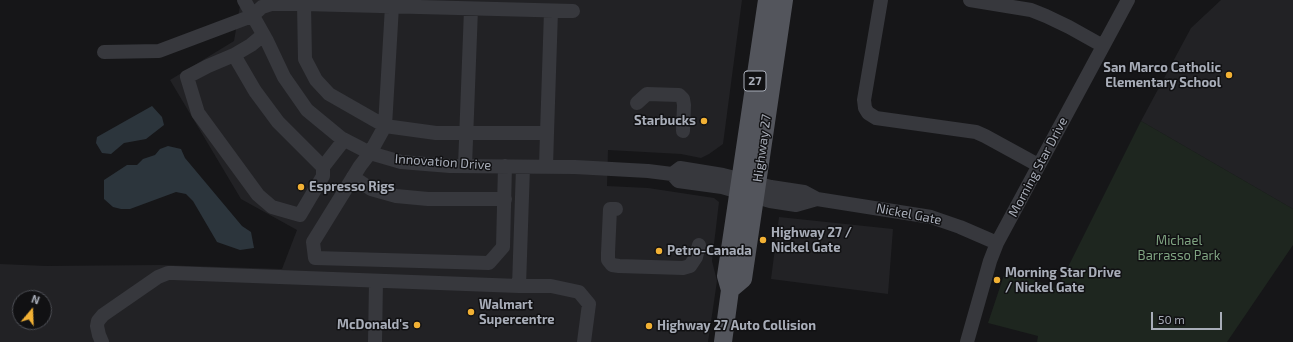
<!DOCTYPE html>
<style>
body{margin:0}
#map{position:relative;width:1293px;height:342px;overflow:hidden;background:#161618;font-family:"Exo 2",sans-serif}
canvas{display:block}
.north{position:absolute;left:12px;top:290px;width:40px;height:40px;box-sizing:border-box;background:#111113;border:1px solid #4d4f55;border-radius:50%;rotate:19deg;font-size:11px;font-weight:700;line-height:16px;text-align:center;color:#a8adb8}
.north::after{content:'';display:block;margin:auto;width:14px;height:18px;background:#f2b134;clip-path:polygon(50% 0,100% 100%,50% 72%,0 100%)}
.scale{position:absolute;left:1151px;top:312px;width:71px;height:18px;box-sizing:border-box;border:2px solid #a8adb8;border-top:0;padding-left:5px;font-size:12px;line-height:14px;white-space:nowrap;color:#a8adb8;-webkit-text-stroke:3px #111113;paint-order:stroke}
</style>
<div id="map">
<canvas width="1293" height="342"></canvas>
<div class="north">N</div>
<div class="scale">50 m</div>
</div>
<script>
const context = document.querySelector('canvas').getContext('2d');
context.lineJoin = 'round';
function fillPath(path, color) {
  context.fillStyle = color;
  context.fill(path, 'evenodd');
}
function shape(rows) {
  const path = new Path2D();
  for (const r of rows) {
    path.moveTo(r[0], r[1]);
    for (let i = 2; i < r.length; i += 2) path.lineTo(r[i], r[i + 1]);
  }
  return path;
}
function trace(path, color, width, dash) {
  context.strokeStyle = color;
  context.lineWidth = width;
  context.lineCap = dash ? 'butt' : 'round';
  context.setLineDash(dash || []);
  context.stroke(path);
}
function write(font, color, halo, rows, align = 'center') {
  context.font = font + ' "Exo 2",sans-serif';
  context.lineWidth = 3;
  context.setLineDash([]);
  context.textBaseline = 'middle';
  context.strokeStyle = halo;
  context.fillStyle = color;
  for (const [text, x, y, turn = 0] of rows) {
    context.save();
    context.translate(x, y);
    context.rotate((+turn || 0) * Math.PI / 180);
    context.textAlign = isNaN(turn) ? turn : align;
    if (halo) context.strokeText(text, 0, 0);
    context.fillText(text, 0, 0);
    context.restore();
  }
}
fillPath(shape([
 [241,0,742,0,723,144,709,154,701,158,681,154,608,150,607,186,648,188,714,198,719,202,712,261,717,281,708,342,0,342,0,264,46,266,159,265,282,269,297,230,241,199,170,80,234,41],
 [20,298,44,298,44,322,20,322],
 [1221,0,1293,0,1293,209,1141,121,1191,28],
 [779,217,893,229,888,294,771,279]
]), '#222225');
fillPath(shape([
 [1141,121,1293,209,1293,245,1227,342,1037,342,1038,336,988,323,1006,269,1057,289]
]), '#1e261f');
fillPath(shape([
 [152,106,162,117,164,125,146,139,124,143,111,154,102,153,96,143,97,137],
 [168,146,181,149,185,158,242,226,251,232,254,248,240,250,217,242,193,201,186,194,176,192,130,209,121,209,113,207,104,199,104,180,127,165,137,165,143,159,155,155,160,149]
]), '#2c353c');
trace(shape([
 [244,0,267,41,284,77,307,110,341,138,370,153,401,162,450,166,575,167,648,171,672,174,678,181,722,187,770,201,796,205,817,199],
 [881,0,864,100,865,108,868,113,876,118,976,132,985,136,1038,165],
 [970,0,1031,10,1046,16,1069,27,1103,46],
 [304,4,305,59,316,80,329,94,385,126,436,133,547,133,546,167],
 [392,6,385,126,370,153,360,166,313,242,315,258,489,263,503,247,505,166],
 [263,35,251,45,234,55,255,91,278,122,323,167,344,140],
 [104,52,159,51,252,16,262,7,271,4,304,4,573,11],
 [234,55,208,66,187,77,198,113,258,195,272,207,300,215,323,176,323,167],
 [637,103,647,94,679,95,683,99,684,105,683,131],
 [547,133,551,11],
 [465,166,471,9],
 [672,174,680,168,723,175,771,187,804,192,817,199,931,217,960,227,997,243],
 [353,177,371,189,396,196,428,199,505,199],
 [616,209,610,209,608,253,608,260,612,265,619,266,683,268,690,266,696,257,699,245],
 [519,286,523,167],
 [102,342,99,335,97,326,98,321,103,315,158,277,168,273,173,273,519,286,551,286,579,292,589,304,584,342],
 [375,342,376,281],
 [967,342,990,261,997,243,1128,0]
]), '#37383d', 14);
trace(shape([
 [730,290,743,279,784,0],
 [723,342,730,290,726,276,767,0]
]), '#53555c', 18);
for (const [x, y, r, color] of [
 [1229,75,4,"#f2b134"],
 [704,121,4,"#f2b134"],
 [301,187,4,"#f2b134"],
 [763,240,4,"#f2b134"],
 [659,251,4,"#f2b134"],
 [997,280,4,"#f2b134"],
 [471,312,4,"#f2b134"],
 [417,325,4,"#f2b134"],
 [649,326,4,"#f2b134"]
]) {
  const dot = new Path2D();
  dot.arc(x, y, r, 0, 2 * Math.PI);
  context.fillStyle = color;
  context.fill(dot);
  trace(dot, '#111113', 1.5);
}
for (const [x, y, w] of [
 [755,81,22]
]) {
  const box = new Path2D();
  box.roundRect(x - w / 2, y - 10, w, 20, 3);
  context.fillStyle = '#111113';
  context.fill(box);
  trace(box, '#a8adb8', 1);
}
write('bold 12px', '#a8adb8', null, [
 ["27",755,81]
]);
write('bold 13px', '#a8adb8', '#111113', [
 ["San Marco Catholic",1221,68,"right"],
 ["Elementary School",1221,83,"right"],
 ["Starbucks",696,121,"right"],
 ["Espresso Rigs",309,187],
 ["Highway 27 /",771,233],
 ["Nickel Gate",771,248],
 ["Petro-Canada",667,251],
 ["Morning Star Drive",1005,273],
 ["/ Nickel Gate",1005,288],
 ["Walmart",479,305],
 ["Supercentre",479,320],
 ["McDonald's",409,325,"right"],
 ["Highway 27 Auto Collision",657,326]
], 'left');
write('13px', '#a8adb8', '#111113', [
 ["Highway 27",762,148,-82],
 ["Innovation Drive",443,162,4],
 ["Morning Star Drive",1038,167,-62],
 ["Nickel Gate",909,214,11]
]);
write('13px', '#7fa381', '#111113', [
 ["Michael",1179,241],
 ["Barrasso Park",1179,256]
]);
</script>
